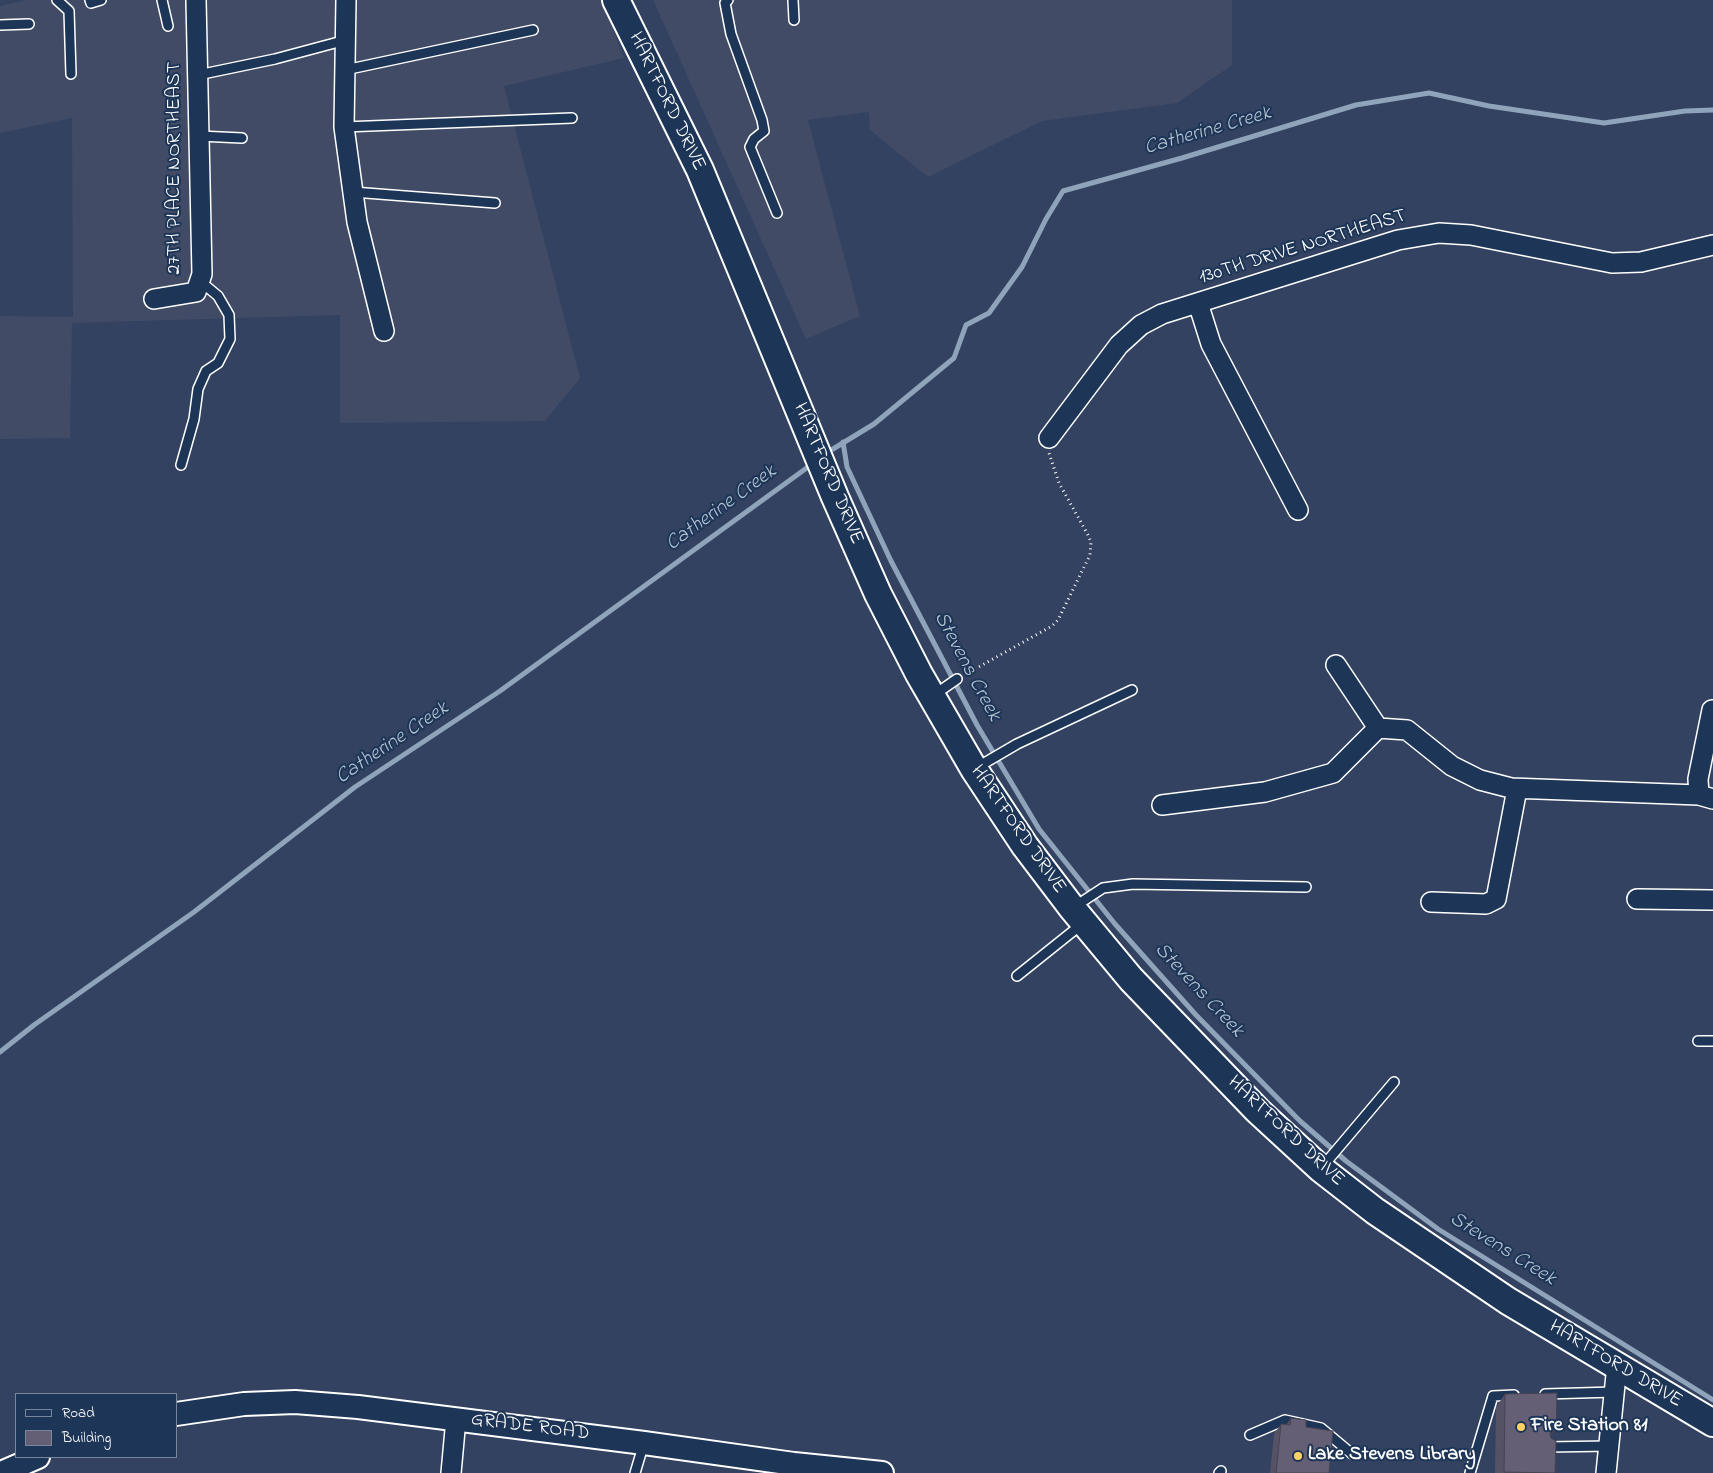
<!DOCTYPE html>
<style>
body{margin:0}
#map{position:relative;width:1713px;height:1473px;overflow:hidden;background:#324260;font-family:"Indie Flower",sans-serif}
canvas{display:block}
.legend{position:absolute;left:15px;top:1393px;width:162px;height:65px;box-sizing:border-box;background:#1d3557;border:1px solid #77869a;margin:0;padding:6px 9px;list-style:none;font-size:15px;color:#fff}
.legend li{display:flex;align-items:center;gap:10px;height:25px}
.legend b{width:25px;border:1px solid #77869a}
</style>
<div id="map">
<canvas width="1713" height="1473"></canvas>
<ul class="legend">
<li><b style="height:6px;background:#1d3557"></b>Road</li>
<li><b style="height:14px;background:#645f75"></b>Building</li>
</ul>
</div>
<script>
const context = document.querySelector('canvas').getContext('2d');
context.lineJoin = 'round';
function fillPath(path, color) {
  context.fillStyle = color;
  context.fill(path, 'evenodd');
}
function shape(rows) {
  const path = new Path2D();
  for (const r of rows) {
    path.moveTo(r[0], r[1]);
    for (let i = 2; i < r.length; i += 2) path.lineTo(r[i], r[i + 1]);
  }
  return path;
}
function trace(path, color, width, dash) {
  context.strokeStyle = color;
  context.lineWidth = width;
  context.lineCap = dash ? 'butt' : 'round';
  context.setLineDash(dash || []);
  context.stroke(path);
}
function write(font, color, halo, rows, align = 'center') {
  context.font = font + ' "Indie Flower",sans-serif';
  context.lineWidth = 4;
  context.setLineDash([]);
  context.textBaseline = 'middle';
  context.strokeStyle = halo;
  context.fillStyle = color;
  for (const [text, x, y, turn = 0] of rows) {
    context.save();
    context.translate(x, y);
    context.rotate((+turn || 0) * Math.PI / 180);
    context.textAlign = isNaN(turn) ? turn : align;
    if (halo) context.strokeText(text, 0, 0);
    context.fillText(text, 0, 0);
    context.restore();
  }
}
fillPath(shape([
 [26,0,602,0,624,58,504,86,580,378,545,421,340,423,340,315,72,323,70,438,0,439,0,316,73,317,72,118,0,133,0,6],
 [653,0,1232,0,1232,65,1177,103,1042,121,928,177,870,130,869,112,808,120,860,316,806,339]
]), '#414b66');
trace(shape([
 [843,442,847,467,891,561,977,725,1039,829,1115,924,1196,1015,1300,1121,1346,1161,1438,1229,1713,1400],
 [833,449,874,424,954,358,966,325,989,313,1022,267,1046,219,1063,191,1182,158,1356,105,1429,93,1489,106,1604,123,1685,111,1713,110],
 [0,1052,34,1025,194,912,355,787,500,691,808,467]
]), '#8fa4ba', 5);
const service = shape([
 [57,0,69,11,71,74],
 [90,0,91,3,101,0],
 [162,0,168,26],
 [728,0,725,3,731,34,762,120,764,131,754,139,750,147,777,213],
 [793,0,794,20],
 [0,25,29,24],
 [345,70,533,30],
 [198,75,275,59,346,40],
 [344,127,572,118],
 [199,136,242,138],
 [353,192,495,203],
 [181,465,194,419,198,389,206,371,218,363,230,339,229,315,218,296,200,281],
 [934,695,957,679],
 [976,768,1017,744,1132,690],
 [1074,907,1103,888,1133,884,1306,887],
 [1017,976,1082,924],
 [1698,1041,1713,1041],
 [1323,1166,1394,1082],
 [1545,1394,1614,1392],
 [1250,1435,1285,1420,1321,1428,1352,1454],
 [1547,1447,1609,1446],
 [635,1473,644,1443],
 [1219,1473,1221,1471],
 [1470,1473,1493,1396,1514,1395]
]);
const minor = shape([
 [346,0,344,127,357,222,384,331],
 [154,299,196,292,202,274,196,0],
 [1198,303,1211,344,1298,510],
 [1049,438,1119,345,1141,325,1162,314,1398,240,1439,233,1471,235,1612,263,1641,262,1713,245],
 [1336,665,1378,728],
 [1699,795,1698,779,1712,710],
 [1162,805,1265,792,1333,773,1378,728,1407,730,1452,766,1480,780,1511,788,1699,795,1713,799],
 [1637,899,1713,900],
 [1431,902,1486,904,1496,899,1517,789],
 [451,1473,456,1419],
 [1606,1473,1617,1365]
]);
const tertiary = shape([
 [176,1414,244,1404,295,1402,358,1407,644,1443,794,1464,882,1473],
 [1,1473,38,1457]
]);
const secondary = shape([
 [616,0,700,170,835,497,878,594,919,674,974,769,1025,846,1072,908,1131,979,1258,1111,1321,1169,1375,1211,1508,1301,1713,1423]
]);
trace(service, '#fff', 12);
trace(minor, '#fff', 22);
trace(tertiary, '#fff', 26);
trace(secondary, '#fff', 30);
trace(shape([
 [966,674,1052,626,1058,620,1090,555,1091,542,1088,535,1059,483,1049,453]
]), '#fff', 3, [1, 4]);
trace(service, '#1d3557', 9);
trace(minor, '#1d3557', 19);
trace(tertiary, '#1d3557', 22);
trace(secondary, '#1d3557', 26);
fillPath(shape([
 [1505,1394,1556,1428,1550,1437,1555,1473,1495,1473,1496,1407],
 [1291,1418,1306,1427,1329,1473,1270,1473,1274,1434,1281,1424,1286,1425]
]), '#565265');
fillPath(shape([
 [1556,1428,1547,1441,1543,1442,1552,1429]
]), '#464252');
const building = shape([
 [1557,1393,1556,1428,1552,1429,1550,1434,1551,1438,1556,1441,1555,1473,1504,1472,1505,1394,1557,1393],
 [1291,1418,1306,1420,1306,1427,1333,1431,1329,1473,1276,1473,1281,1424,1290,1425,1291,1418]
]);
fillPath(building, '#645f75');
trace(building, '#464252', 1);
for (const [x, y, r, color] of [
 [1521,1427,5,"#ffd166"],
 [1298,1456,5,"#ffd166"]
]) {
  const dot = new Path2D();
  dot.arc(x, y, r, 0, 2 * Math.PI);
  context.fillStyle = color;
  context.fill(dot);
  trace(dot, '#1d3557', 2);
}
write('20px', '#fff', '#1d3557', [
 ["HARTFORD DRIVE",666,102,64],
 ["27TH PLACE NORTHEAST",176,168,-90],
 ["130TH DRIVE NORTHEAST",1303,248,-17],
 ["HARTFORD DRIVE",827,474,67],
 ["HARTFORD DRIVE",1017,830,55],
 ["HARTFORD DRIVE",1285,1132,43],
 ["HARTFORD DRIVE",1615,1365,31],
 ["GRADE ROAD",530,1428,7]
]);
write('bold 20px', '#fff', '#1d3557', [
 ["Fire Station 81",1531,1427],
 ["Lake Stevens Library",1308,1456]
], 'left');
write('italic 21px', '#b5c3d1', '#1d3557', [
 ["Catherine Creek",1208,132,-16],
 ["Catherine Creek",722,509,-36],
 ["Stevens Creek",966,667,62],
 ["Catherine Creek",393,744,-34],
 ["Stevens Creek",1198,991,47],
 ["Stevens Creek",1502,1250,32]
]);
</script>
